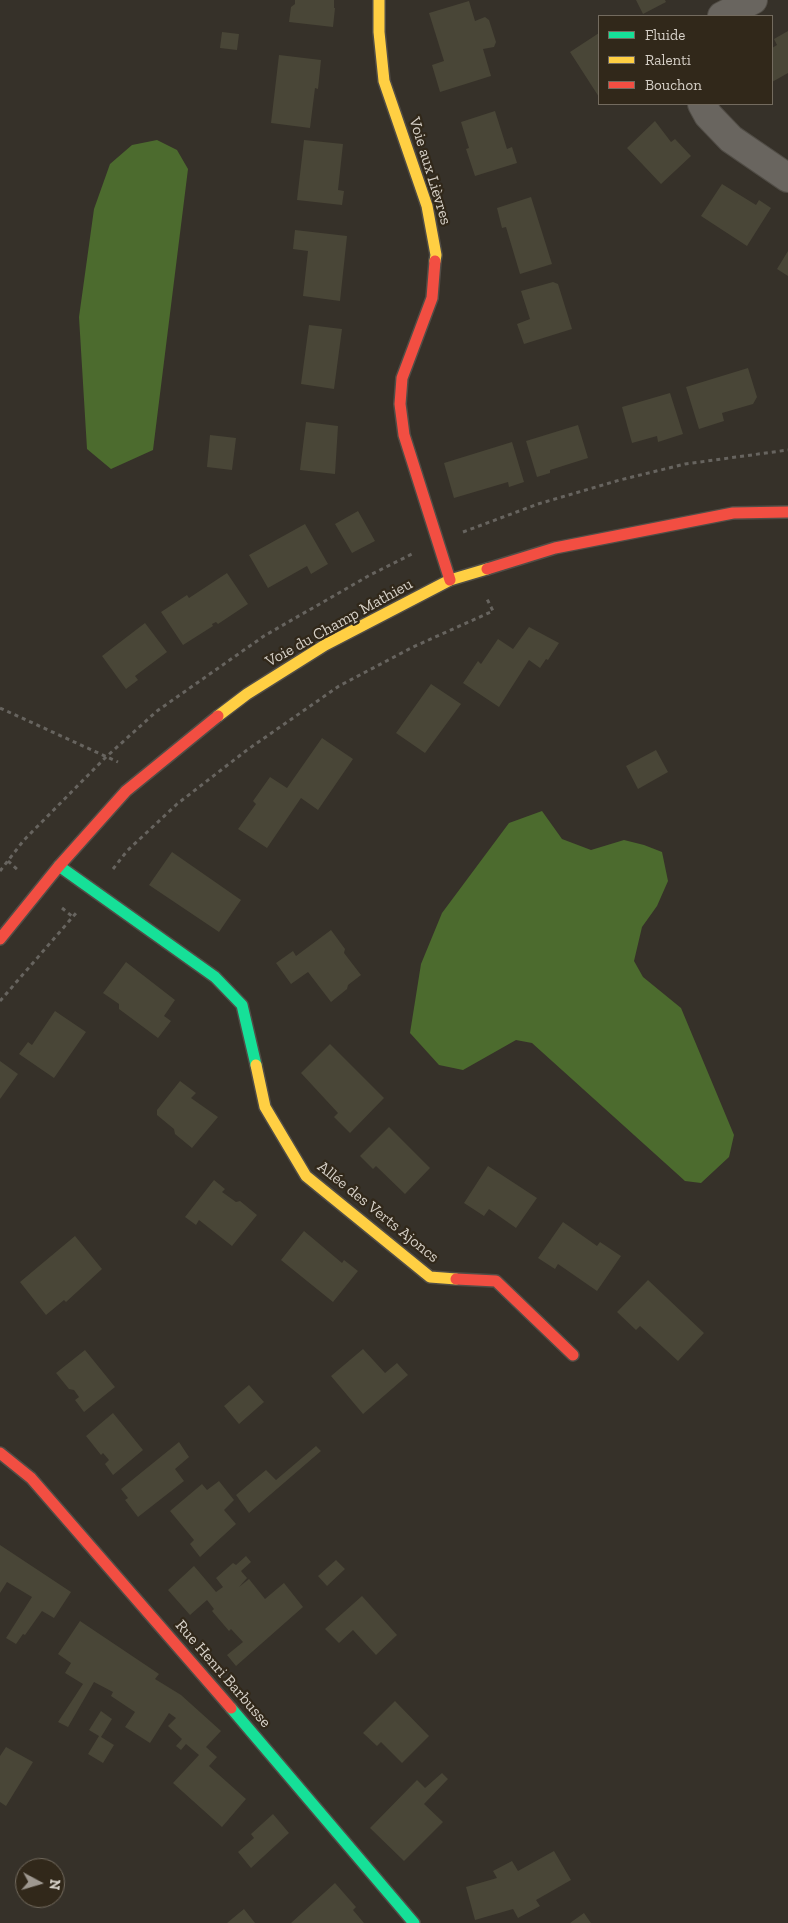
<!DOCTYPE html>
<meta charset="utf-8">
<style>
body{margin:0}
#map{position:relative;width:788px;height:1923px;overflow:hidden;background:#363129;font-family:"Zilla Slab",serif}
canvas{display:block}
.legend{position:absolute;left:598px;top:15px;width:175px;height:90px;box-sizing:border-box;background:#31281a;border:1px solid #736b5f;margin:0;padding:6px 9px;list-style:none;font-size:15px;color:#d6d0c7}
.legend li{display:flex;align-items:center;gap:10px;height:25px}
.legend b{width:25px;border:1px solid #736b5f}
.north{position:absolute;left:15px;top:1858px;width:50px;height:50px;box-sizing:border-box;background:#31281a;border:1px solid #736b5f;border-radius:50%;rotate:96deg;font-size:14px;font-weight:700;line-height:20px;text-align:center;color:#d6d0c7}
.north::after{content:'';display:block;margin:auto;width:18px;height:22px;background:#9e9890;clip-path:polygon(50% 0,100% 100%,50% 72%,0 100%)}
</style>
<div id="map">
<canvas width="788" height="1923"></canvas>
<ul class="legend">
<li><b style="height:6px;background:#16e098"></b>Fluide</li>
<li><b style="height:6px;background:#ffcf43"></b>Ralenti</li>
<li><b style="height:6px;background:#f24e42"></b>Bouchon</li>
</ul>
<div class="north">N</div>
</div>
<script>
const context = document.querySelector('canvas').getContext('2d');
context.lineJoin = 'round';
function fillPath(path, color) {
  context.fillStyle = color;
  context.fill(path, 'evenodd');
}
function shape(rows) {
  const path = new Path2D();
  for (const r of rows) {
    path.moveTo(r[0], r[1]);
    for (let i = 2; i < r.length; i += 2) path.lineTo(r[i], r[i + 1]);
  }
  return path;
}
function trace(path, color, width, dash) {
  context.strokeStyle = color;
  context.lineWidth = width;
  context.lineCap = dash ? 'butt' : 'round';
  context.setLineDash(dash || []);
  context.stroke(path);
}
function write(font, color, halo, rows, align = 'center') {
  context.font = font + ' "Zilla Slab",serif';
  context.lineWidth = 4.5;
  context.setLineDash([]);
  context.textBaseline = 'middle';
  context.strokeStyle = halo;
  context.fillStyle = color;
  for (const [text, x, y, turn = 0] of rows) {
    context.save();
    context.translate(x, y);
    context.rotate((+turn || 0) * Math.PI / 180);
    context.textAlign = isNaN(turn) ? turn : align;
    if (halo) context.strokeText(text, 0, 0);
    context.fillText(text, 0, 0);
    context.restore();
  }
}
fillPath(shape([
 [157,140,177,150,188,169,153,450,111,469,87,449,79,317,94,209,110,164,132,145],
 [542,811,562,839,591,850,624,840,644,845,662,852,668,881,657,906,642,927,634,961,643,977,681,1008,734,1135,729,1157,701,1183,685,1181,532,1043,516,1040,463,1070,439,1065,410,1033,421,964,442,913,509,823]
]), '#4c6b2e');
fillPath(shape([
 [295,0,334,0,334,8,335,8,333,27,289,22,291,7,295,4],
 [636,0,665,0,666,2,643,14],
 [469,1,475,21,485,17,489,20,496,42,494,47,483,49,491,76,440,92,432,65,444,61,429,13],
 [788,31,788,73,772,82,772,48,777,45,774,39],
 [222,32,239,34,237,50,220,48],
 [599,33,599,97,570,52],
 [279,55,321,60,318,89,315,88,310,128,271,123],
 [495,111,507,149,512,147,517,163,475,176,466,149,469,148,461,122],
 [655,121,671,142,675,139,691,156,661,184,627,148],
 [304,140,343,144,338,190,344,191,342,205,297,200],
 [722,184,756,205,759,200,771,208,747,246,701,216],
 [531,197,552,264,520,274,506,227,502,228,497,208],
 [295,230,347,236,340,301,303,296,308,251,293,249],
 [788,251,788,276,777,269],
 [553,282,558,284,572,329,524,344,517,324,530,319,521,291],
 [309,325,342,329,334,389,301,384],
 [748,368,757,397,753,404,722,413,724,421,699,429,686,387],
 [670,393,683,434,658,442,657,436,632,443,622,407],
 [306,422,338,426,335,474,300,470],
 [578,425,588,458,550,470,550,473,537,477,526,441],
 [210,435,236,438,232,470,207,467],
 [512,442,524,482,509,487,508,482,454,498,444,463],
 [358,511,375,541,352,553,335,524],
 [305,524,328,564,311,574,307,566,268,588,249,555],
 [227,573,248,604,218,624,216,622,212,624,213,626,183,645,161,612,187,595,189,598],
 [145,623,167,652,135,676,138,680,126,689,102,656],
 [529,627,559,643,548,660,546,659,540,668,529,660,499,707,463,683,478,661,481,664,498,639,513,649],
 [431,684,461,704,425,753,396,733],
 [322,738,353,759,318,810,301,798,267,848,238,829,256,804,253,801,270,777,287,788],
 [656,750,668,772,638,789,626,766],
 [172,852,241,900,219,932,149,885],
 [331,930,345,949,344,953,361,975,348,985,347,989,331,1002,308,972,291,984,276,963,293,951,296,956],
 [126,962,175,1000,164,1016,171,1021,158,1038,119,1009,119,1004,103,993],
 [55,1011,86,1032,54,1078,19,1054,28,1042,32,1045],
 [330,1044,384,1098,350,1133,334,1117,338,1113,301,1073],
 [0,1061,18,1074,0,1099],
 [180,1081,196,1093,191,1098,218,1117,192,1148,175,1134,174,1129,157,1115,157,1110],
 [389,1127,430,1168,405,1194,376,1166,373,1169,360,1156],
 [488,1166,537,1198,516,1228,489,1209,484,1216,464,1203],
 [214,1180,225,1189,222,1192,236,1202,240,1201,257,1215,232,1246,199,1220,196,1225,185,1217],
 [563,1222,597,1246,600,1242,621,1256,597,1291,558,1264,555,1269,538,1258],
 [304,1231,342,1263,344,1260,358,1271,333,1302,281,1260],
 [75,1236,102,1269,66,1302,64,1300,46,1315,20,1282],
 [648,1280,704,1333,678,1361,640,1326,636,1330,617,1312],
 [363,1349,385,1373,397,1363,408,1375,363,1414,331,1376],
 [85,1350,115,1387,84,1412,75,1400,79,1397,74,1390,69,1389,56,1373],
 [249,1385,264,1402,239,1424,224,1406],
 [113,1413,143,1450,113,1475,105,1464,109,1460,103,1453,101,1455,86,1436],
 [179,1442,189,1457,175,1469,184,1481,138,1517,125,1500,128,1498,121,1489],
 [316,1446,321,1451,249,1513,236,1495,266,1470,276,1480],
 [219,1481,234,1500,224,1510,236,1524,200,1557,190,1544,194,1540,170,1511,202,1484,207,1490],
 [0,1545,71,1592,54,1618,42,1611,25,1635,23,1634,16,1644,6,1638,32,1597,7,1582,0,1593],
 [246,1556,251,1562,241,1571,247,1578,239,1587,249,1579,265,1599,284,1583,303,1607,236,1666,227,1655,243,1642,231,1629,229,1631,212,1611,214,1609,207,1600,190,1615,168,1590,194,1566,216,1592,223,1587,216,1578,233,1563,236,1565],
 [336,1560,345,1569,327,1586,318,1576],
 [362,1596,397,1635,376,1655,353,1630,339,1643,325,1629],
 [80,1621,159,1674,155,1679,181,1695,221,1731,206,1747,217,1757,209,1766,246,1799,222,1827,173,1783,199,1755,186,1744,181,1750,176,1746,182,1739,168,1726,176,1718,169,1713,150,1743,125,1727,135,1712,111,1696,113,1692,94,1682,68,1727,58,1722,83,1684,65,1673,71,1663,58,1654],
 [395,1701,429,1736,402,1763,381,1742,377,1746,363,1733],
 [101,1711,112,1719,101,1737,114,1745,103,1763,88,1754,99,1736,89,1730],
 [6,1747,33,1762,6,1806,0,1802,0,1756],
 [442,1773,448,1779,424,1804,443,1822,404,1861,370,1828,417,1780,425,1788],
 [273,1814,289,1833,251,1868,238,1852,254,1838,251,1834],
 [554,1851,571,1880,536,1900,540,1906,518,1918,513,1909,475,1920,466,1887,497,1878,493,1871,512,1861,518,1871],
 [335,1883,356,1907,353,1910,364,1923,291,1923],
 [244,1909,255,1923,227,1923],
 [584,1913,591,1923,570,1923]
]), '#494637');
const street = shape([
 [722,16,753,0],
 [702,104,708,115,731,139,788,178]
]);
const fast = shape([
 [59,866,215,977,242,1005,256,1065],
 [231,1708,414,1923]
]);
const slow = shape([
 [379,0,379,32,384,81,427,206,436,255,435,261],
 [218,716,247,694,325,645,450,580,487,569],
 [256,1065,265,1107,306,1176,430,1277,456,1279]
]);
const jam = shape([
 [435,261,432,298,402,378,400,404,404,435,450,580],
 [487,569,555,548,733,513,788,512],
 [0,939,59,866,126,791,218,716],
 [456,1279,496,1281,573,1355],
 [0,1453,31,1478,231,1708]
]);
trace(street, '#514d46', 30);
trace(fast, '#514d46', 14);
trace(slow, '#514d46', 14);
trace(jam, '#514d46', 14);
trace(shape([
 [463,532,538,504,620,480,685,464,788,450],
 [0,708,118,762],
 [8,861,19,871],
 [113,869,127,851,177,804,247,750,339,686,413,647,493,611,486,597],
 [0,871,24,840,106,757,157,711,264,636,370,575,412,554],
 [62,908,73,917],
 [0,1001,77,912]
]), '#67645f', 3, [4, 4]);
trace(street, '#69655f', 28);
trace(fast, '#16e098', 11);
trace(slow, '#ffcf43', 11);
trace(jam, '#f24e42', 11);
write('16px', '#d6d0c7', '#31281a', [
 ["Voie aux Lièvres",430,171,73],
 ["Voie du Champ Mathieu",339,623,-29],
 ["Allée des Verts Ajoncs",378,1212,39],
 ["Rue Henri Barbusse",223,1674,49]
]);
</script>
